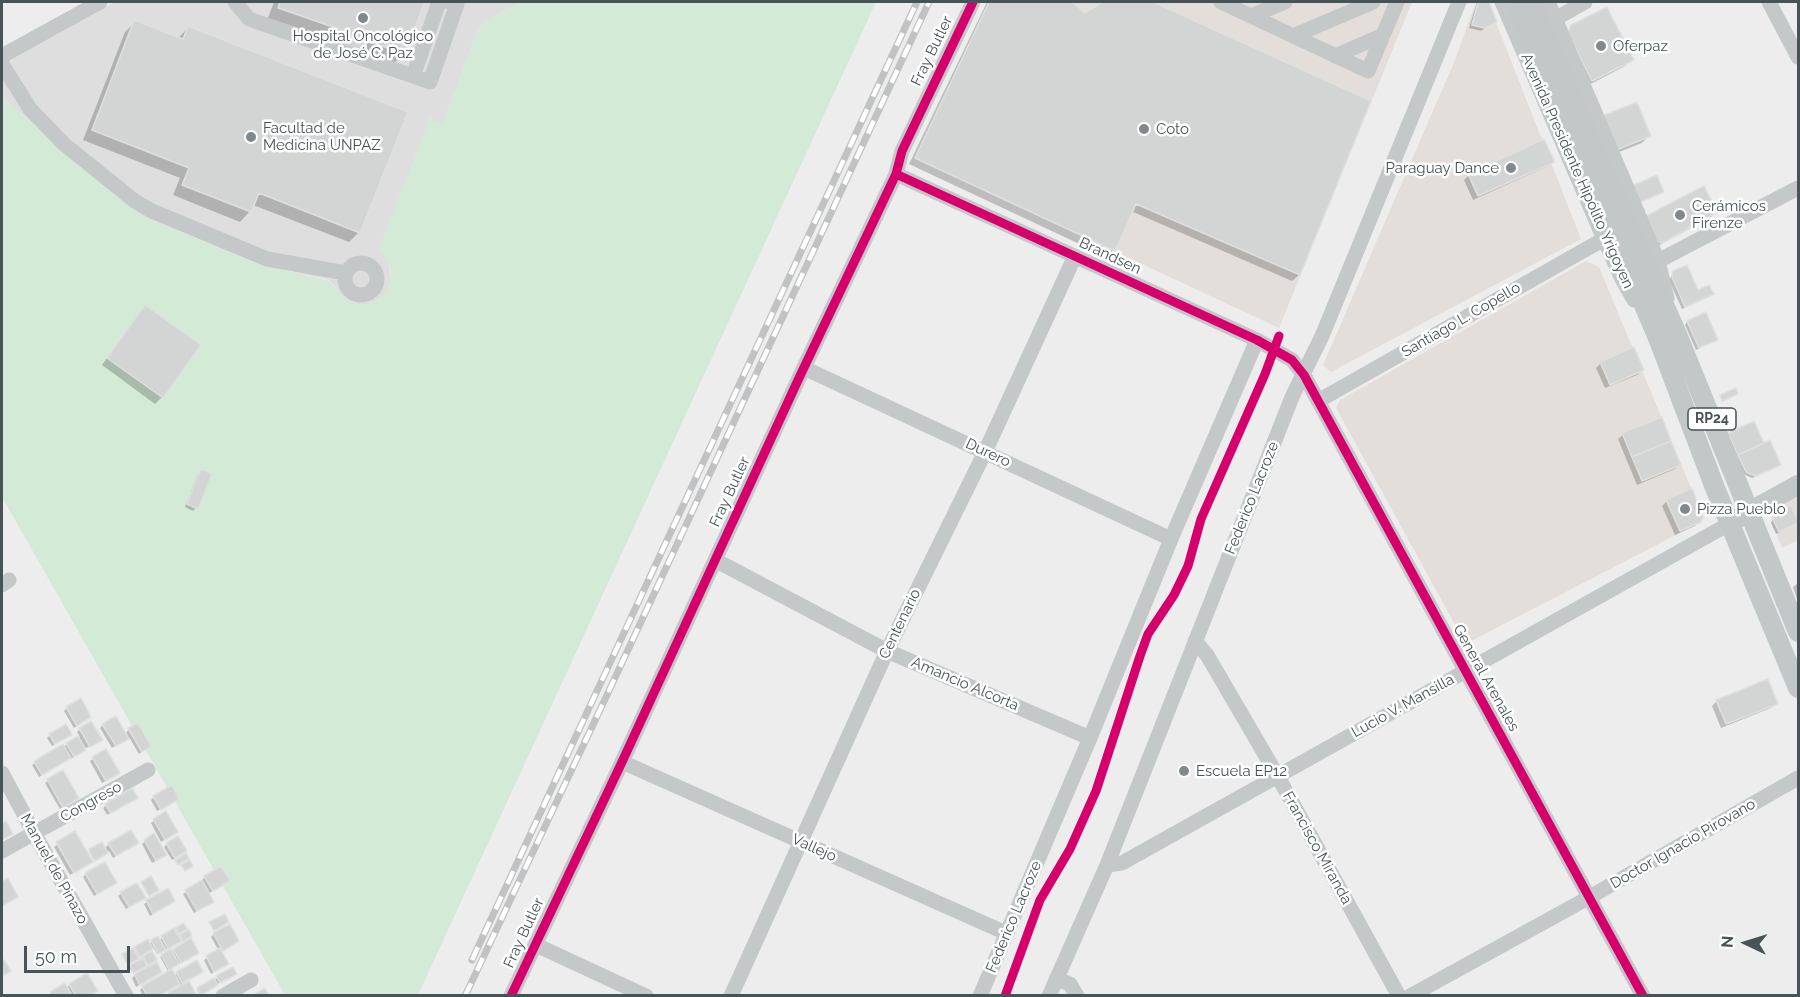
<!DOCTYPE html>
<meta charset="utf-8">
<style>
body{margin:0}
#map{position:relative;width:1800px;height:997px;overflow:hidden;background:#ededed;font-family:Raleway,sans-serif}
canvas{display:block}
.frame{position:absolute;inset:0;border:3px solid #465357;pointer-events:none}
.north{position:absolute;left:1716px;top:913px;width:60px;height:60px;-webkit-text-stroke:4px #fff;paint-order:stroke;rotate:274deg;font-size:16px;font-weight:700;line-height:24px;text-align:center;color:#465357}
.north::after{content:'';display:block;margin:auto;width:21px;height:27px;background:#465357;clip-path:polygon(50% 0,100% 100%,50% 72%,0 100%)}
.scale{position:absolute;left:24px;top:946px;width:106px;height:27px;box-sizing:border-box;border:3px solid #465357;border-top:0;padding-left:8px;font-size:18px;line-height:21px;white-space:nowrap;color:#465357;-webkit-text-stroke:4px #fff;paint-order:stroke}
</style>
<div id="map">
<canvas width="1800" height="997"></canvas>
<div class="frame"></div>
<div class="north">N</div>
<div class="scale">50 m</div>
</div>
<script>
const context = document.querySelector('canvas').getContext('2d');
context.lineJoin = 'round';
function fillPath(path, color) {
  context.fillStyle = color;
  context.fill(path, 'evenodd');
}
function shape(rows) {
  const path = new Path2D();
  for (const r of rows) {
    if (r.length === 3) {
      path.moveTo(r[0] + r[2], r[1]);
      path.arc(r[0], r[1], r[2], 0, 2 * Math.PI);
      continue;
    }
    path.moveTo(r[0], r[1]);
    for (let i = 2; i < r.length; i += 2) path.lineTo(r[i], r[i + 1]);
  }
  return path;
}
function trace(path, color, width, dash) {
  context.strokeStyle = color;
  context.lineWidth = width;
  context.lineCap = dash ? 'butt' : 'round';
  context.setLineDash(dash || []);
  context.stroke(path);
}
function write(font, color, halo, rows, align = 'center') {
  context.font = font + ' Raleway,sans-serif';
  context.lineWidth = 5;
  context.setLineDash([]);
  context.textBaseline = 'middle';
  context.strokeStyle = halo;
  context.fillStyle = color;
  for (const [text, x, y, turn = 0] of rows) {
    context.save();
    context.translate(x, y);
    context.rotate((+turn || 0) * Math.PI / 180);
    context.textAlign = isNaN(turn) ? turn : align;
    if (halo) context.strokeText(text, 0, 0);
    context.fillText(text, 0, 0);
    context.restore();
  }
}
fillPath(shape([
 [989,2,1412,2,1279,328,915,158],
 [1476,2,1488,2,1581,239,1331,372,1323,365,1455,60],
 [1586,261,1599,267,1703,517,1701,522,1471,641,1464,641,1336,408,1340,400],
 [1798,497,1798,540,1782,548,1771,521,1774,509]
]), '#e3deda');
fillPath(shape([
 [114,2,520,2,484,23,478,30,443,124,429,119,389,263,391,280,388,289,383,296,376,301,367,304,358,304,350,301,342,296,329,280,257,263,143,217,2,97,2,63]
]), '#dfdedf');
fillPath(shape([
 [520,2,876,2,418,995,285,995,2,497,2,97,143,217,257,263,329,281,342,296,350,301,358,304,367,304,376,301,383,296,388,288,391,280,391,271,389,263,379,248,430,118,443,124,478,30,484,23]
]), '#d3ead6');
fillPath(shape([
 [274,2,422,2,405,53,394,63,325,52,330,39,268,18],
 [987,2,1070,2,1085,15,1105,2,1149,2,1369,102,1299,275,1292,281,1131,211,1114,250,1107,257,909,164],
 [1477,2,1488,2,1495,21,1481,31,1469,28],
 [135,22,178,38,189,27,359,232,349,242,253,205,250,211,240,222,173,195,180,178,83,140,125,32],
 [1572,27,1632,59,1625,66,1585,87,1564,34],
 [1596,124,1649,136,1642,143,1609,156],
 [1553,161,1548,166,1473,200,1464,180,1469,175],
 [1716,212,1711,217,1656,247,1646,243],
 [1674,272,1698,292,1712,294,1709,297,1682,309,1669,280],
 [145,307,199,345,162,397,155,404,102,365,139,313],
 [1705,314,1716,340,1713,342,1696,350,1685,325,1687,322],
 [1601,363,1642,370,1637,375,1605,388,1596,368],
 [1729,434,1763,445,1779,464,1776,467,1752,478,1743,474,1726,437],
 [1623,435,1680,464,1675,469,1637,485,1618,439],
 [201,471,196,508,193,511,185,507,198,474],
 [1667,501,1700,521,1695,526,1675,535,1662,506],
 [1790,507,1798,522,1776,534,1771,523,1774,517],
 [1798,583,1798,602,1793,587],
 [1717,701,1776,703,1771,708,1721,728,1712,706],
 [67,708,90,717,74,728,64,711],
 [103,725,125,734,129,729,149,746,139,754,129,737,112,748,100,728],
 [80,729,98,743,86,748,81,753,70,759,70,758,39,777,32,765,80,737,77,732],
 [50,735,67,738,52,746,47,738],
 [105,751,115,776,102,783,90,761],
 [63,772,75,801,60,809,45,783],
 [154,797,175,801,157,811,151,800],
 [133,800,107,815,103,808,106,805],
 [165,813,173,835,161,842,151,823],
 [75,833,91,862,70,875,54,847],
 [154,835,162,857,152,863,142,844],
 [109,844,134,846,113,858,109,851,94,861,89,851,104,849],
 [167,844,182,854,172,860,164,847],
 [86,874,115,883,94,896,83,877],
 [205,877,228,881,208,894,209,904,194,913,183,894,203,882,202,880],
 [167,890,174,901,150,916,144,904],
 [121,894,141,900,126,909,118,896],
 [183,925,190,936,189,937,157,954,153,947,150,951,155,960,133,973,122,956,123,955,135,948,149,944,157,938,159,940],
 [141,955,143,959,139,962,137,958],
 [214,934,238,941,220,952,227,964,211,974,204,960,219,951,211,937],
 [190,940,197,953,170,969,174,976,177,973,198,975,187,981,195,996,168,996,180,987,178,984,159,996,143,996,140,990,143,987,169,973,160,957],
 [161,972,136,987,132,978,135,975],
 [234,975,199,994,197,990,217,978],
 [70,985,89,996,48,996,51,993,66,988]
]), '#0003');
const building = shape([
 [280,2,424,2,406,54,367,41,364,52,334,42,339,29,278,8,280,2],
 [989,2,1072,2,1085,13,1102,2,1153,2,1371,101,1300,275,1136,204,1115,251,915,158,989,2],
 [1478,2,1489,2,1497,22,1485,28,1472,25,1478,2],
 [1607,7,1634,60,1592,81,1568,33,1571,25,1607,7],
 [134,20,183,39,188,26,408,112,360,233,259,193,251,212,182,185,189,168,92,130,134,20],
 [1637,102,1651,136,1616,150,1602,116,1637,102],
 [1544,139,1555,162,1478,196,1468,174,1544,139],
 [1657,175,1664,192,1636,204,1629,187,1657,175],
 [1704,186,1717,212,1662,243,1651,239,1642,218,1704,186],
 [1687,265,1698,290,1709,285,1714,294,1685,307,1672,277,1673,271,1687,265],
 [145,305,201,345,163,398,107,358,145,305],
 [1706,312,1718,340,1699,348,1687,321,1706,312],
 [1634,347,1644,370,1610,385,1600,362,1634,347],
 [1736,388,1738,394,1722,401,1720,395,1736,388],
 [1662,417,1671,441,1632,457,1622,433,1662,417],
 [1754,421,1764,443,1738,455,1728,433,1754,421],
 [1770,440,1781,465,1756,476,1746,472,1738,455,1770,440],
 [1671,441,1681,465,1642,481,1632,457,1671,441],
 [201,469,212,474,198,509,187,504,201,469],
 [1692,488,1703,517,1701,522,1680,531,1666,500,1692,488],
 [1791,505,1798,523,1779,532,1773,520,1776,512,1791,505],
 [1768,679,1778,704,1726,724,1716,700,1768,679],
 [81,698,91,717,77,726,66,707,81,698],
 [116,716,129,739,116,746,102,724,116,716],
 [91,721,103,740,90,747,79,728,91,721],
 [138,723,151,746,142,752,128,728,138,723],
 [66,724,72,735,55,744,49,734,66,724],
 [78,736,86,750,74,757,66,743,78,736],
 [63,744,71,758,42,775,34,761,63,744],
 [106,749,120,773,106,781,92,757,106,749],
 [63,770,79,798,63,808,47,779,63,770],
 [172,785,179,799,161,810,153,796,172,785],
 [132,788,138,798,111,813,105,804,132,788],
 [166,811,178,832,165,840,153,819,166,811],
 [6,821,13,834,2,840,2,824,6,821],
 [131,830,139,843,116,856,108,843,131,830],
 [75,831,93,862,74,873,56,842,75,831],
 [154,833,167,855,156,861,144,840,154,833],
 [178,836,187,851,175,858,166,843,178,836],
 [102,842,108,853,95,861,89,849,102,842],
 [186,853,189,859,178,865,175,860,186,853],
 [190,860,193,866,185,871,181,865,190,860],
 [105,862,117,883,97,894,85,873,105,862],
 [221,866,230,881,213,891,204,876,221,866],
 [151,876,159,890,149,896,141,882,151,876],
 [8,878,18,897,2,906,2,881,8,878],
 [202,880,214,902,197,911,185,890,202,880],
 [137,883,146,898,129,907,120,892,137,883],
 [168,888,175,901,153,914,146,900,168,888],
 [225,914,229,922,214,931,209,922,225,914],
 [184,923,187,929,179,934,175,928,184,923],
 [230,924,239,941,223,951,213,933,230,924],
 [174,928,182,941,168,949,161,936,174,928],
 [189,929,192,936,183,941,180,934,189,929],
 [158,936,166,950,158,954,151,940,158,936],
 [191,938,199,953,181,963,173,949,191,938],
 [148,939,153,949,140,957,134,947,148,939],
 [133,948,139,959,128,965,122,954,133,948],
 [220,948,229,964,214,972,206,956,220,948],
 [171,949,179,964,169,970,161,955,171,949],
 [152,951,157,960,148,965,143,956,152,951],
 [143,958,147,966,134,973,130,965,143,958],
 [4,960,11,971,4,975,2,970,2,961,4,960],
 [197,960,203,972,182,983,176,972,197,960],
 [157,962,162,972,140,985,134,974,157,962],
 [233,967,237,974,220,983,216,976,233,967],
 [172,969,180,984,159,996,147,996,142,986,172,969],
 [87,973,98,991,89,996,76,996,69,984,87,973],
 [214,978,218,985,201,995,197,988,214,978],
 [189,981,197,996,170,996,168,993,189,981],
 [65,983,72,996,52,996,50,992,65,983],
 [265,988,269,996,252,996,265,988]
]);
fillPath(building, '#d3d5d5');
trace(building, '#dedfe0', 1.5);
trace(shape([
 [235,2,249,19,430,82,457,4,449,2],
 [1221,2,1368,71,1397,2],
 [1502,2,1604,239,1622,279,1634,300],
 [1548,2,1658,261,1667,298],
 [1769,2,1798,57],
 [1251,16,1285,2],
 [1555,19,1585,2],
 [1293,36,1373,2],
 [2,56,100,2],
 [1335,56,1383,35],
 [2,64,30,109,64,144,136,202,152,211,267,259,346,273],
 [413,76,439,2],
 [896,174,1257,340,1292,360,1304,375,1643,996],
 [1658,261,1798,188],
 [361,279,16],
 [804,368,1171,539],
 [1318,401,1604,239],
 [715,560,887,651,1090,738],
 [2,585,9,580],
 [1195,641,1207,655,1277,775,1399,996],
 [622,762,1006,933],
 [2,773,34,833,126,996],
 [2,851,148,770],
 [1107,865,1122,863,1729,524],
 [536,945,646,996],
 [1056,979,1070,984,1077,996],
 [223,996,251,980],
 [511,996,622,762,799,378,896,174,902,151,973,2],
 [731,996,887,651,985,452,1075,256],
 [980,996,1090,738,1171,539,1257,340],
 [1049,996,1107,865,1292,397,1322,336,1459,2],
 [1410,996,1588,898,1798,778]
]), '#c5c8c8', 15);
trace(shape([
 [1515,2,1658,338,1715,488,1798,688],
 [1531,2,1595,151,1674,327,1798,632],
 [1738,518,1798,485]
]), '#c2c7c8', 20);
const rail = shape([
 [472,960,917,2],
 [465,996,607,695,929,2]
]);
trace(rail, '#c1c2c3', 7);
trace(rail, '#fff', 4.5, [14]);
trace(shape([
 [896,174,1257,340,1292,360,1304,375,1643,996],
 [511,996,622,762,799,378,896,174,902,151,973,2],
 [1005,996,1040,900,1070,849,1096,791,1140,656,1148,634,1174,595,1188,566,1201,519,1265,374,1279,336]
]), '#d6006c', 9);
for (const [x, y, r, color] of [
 [363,18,6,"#80898c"],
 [1601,46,6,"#80898c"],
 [1144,129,6,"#80898c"],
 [251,137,6,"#80898c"],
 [1511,168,6,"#80898c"],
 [1680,215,6,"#80898c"],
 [1685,509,6,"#80898c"],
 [1184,771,6,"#80898c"]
]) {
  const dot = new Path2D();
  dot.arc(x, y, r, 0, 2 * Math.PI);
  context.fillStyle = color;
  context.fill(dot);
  trace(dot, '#fff', 2);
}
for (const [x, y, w] of [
 [1712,419,48]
]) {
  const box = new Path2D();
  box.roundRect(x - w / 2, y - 11, w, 22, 4.5);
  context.fillStyle = '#fff';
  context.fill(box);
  trace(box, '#465357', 1.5);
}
write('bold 14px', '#465357', null, [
 ["RP24",1712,419]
]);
write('15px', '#465357', '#fff', [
 ["Hospital Oncológico",363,36,"center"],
 ["de José C. Paz",363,53,"center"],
 ["Oferpaz",1613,46],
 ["Facultad de",263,128],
 ["Medicina UNPAZ",263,145],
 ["Coto",1156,129],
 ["Paraguay Dance",1499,168,"right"],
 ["Cerámicos",1692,206],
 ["Firenze",1692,223],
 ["Pizza Pueblo",1697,509],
 ["Escuela EP12",1196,771]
], 'left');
write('15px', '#465357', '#fff', [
 ["Fray Butler",932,51,-64],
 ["Avenida Presidente Hipólito Yrigoyen",1577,171,66],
 ["Brandsen",1110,256,25],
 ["Santiago L. Copello",1461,320,-30],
 ["Durero",988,453,25],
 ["Fray Butler",730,492,-65],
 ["Federico Lacroze",1252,498,-68],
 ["Centenario",900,624,-64],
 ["General Arenales",1486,678,61],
 ["Amancio Alcorta",965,684,23],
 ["Lucio V. Mansilla",1403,706,-29],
 ["Congreso",91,802,-29],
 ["Doctor Ignacio Pirovano",1683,844,-30],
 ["Vallejo",814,848,24],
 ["Francisco Miranda",1317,848,61],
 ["Manuel de Pinazo",54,869,61],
 ["Federico Lacroze",1014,917,-67],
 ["Fray Butler",524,933,-65]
]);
</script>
